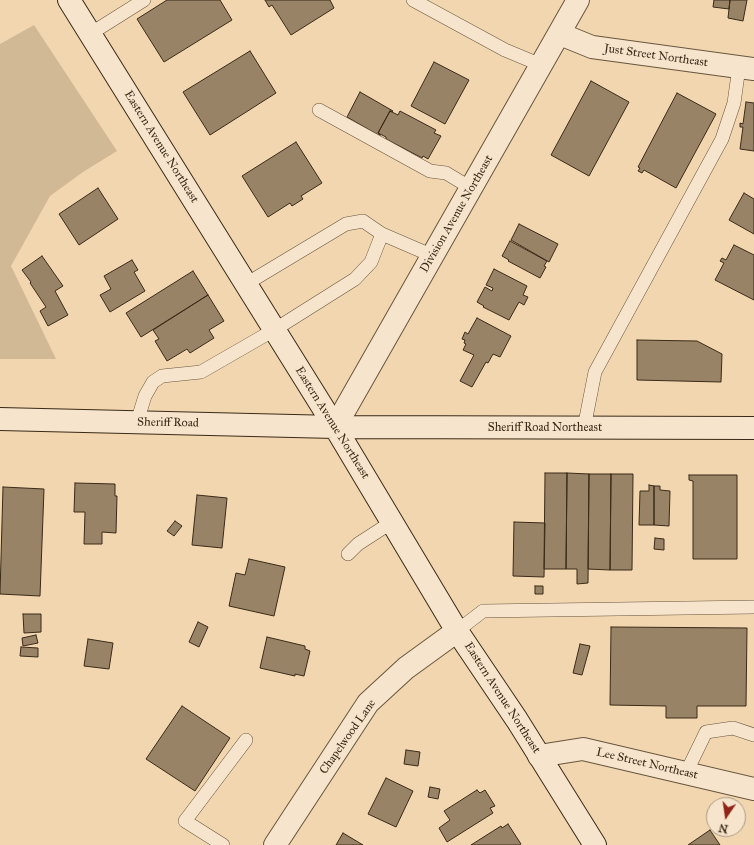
<!DOCTYPE html>
<style>
body{margin:0}
#map{position:relative;width:754px;height:845px;overflow:hidden;background:#f1d6b0;font-family:"IM FELL Great Primer",serif}
canvas{display:block}
.north{position:absolute;left:706px;top:797px;width:40px;height:40px;box-sizing:border-box;background:#f6e4cc;border:1px solid #ab9a84;border-radius:50%;rotate:193deg;font-size:11px;font-weight:700;line-height:16px;text-align:center;color:#3a2a17}
.north::after{content:'';display:block;margin:auto;width:14px;height:18px;background:#8f2418;clip-path:polygon(50% 0,100% 100%,50% 72%,0 100%)}
</style>
<div id="map">
<canvas width="754" height="845"></canvas>
<div class="north">N</div>
</div>
<script>
const context = document.querySelector('canvas').getContext('2d');
context.lineJoin = 'round';
function fillPath(path, color) {
  context.fillStyle = color;
  context.fill(path, 'evenodd');
}
function shape(rows) {
  const path = new Path2D();
  for (const r of rows) {
    path.moveTo(r[0], r[1]);
    for (let i = 2; i < r.length; i += 2) path.lineTo(r[i], r[i + 1]);
  }
  return path;
}
function trace(path, color, width, dash) {
  context.strokeStyle = color;
  context.lineWidth = width;
  context.lineCap = dash ? 'butt' : 'round';
  context.setLineDash(dash || []);
  context.stroke(path);
}
function write(font, color, halo, rows, align = 'center') {
  context.font = font + ' "IM FELL Great Primer",serif';
  context.lineWidth = 3;
  context.setLineDash([]);
  context.textBaseline = 'middle';
  context.strokeStyle = halo;
  context.fillStyle = color;
  for (const [text, x, y, turn = 0] of rows) {
    context.save();
    context.translate(x, y);
    context.rotate((+turn || 0) * Math.PI / 180);
    context.textAlign = isNaN(turn) ? turn : align;
    if (halo) context.strokeText(text, 0, 0);
    context.fillText(text, 0, 0);
    context.restore();
  }
}
fillPath(shape([
 [34,25,117,151,83,172,50,196,11,266,56,359,0,359,0,44]
]), '#d2b996');
const building = shape([
 [167,0,220,0,232,20,164,62,137,19,167,0],
 [265,0,330,0,334,8,291,35,272,5,269,7,265,0],
 [714,0,730,0,729,9,713,7,714,0],
 [730,0,747,0,743,21,728,18,730,0],
 [250,51,276,93,210,135,183,92,250,51],
 [434,62,469,80,445,124,411,106,434,62],
 [591,81,629,102,589,176,551,155,591,81],
 [360,92,393,111,392,112,390,111,378,133,380,134,380,136,347,117,360,92],
 [677,93,716,114,676,188,644,170,642,173,638,171,640,168,638,167,677,93],
 [746,102,754,103,754,151,740,149,743,127,740,127,740,123,743,124,746,102],
 [390,111,398,115,400,111,436,130,434,133,441,136,428,159,423,156,422,158,386,139,386,137,378,133,390,111],
 [296,142,322,183,301,196,303,199,292,206,290,203,268,217,242,176,296,142],
 [98,188,118,219,79,245,59,214,98,188],
 [744,193,754,199,754,234,729,220,744,193],
 [519,224,558,244,549,262,511,240,519,224],
 [510,241,547,261,544,266,546,267,540,278,508,261,509,260,502,256,510,241],
 [734,245,754,255,754,300,715,280,724,263,720,261,722,258,726,260,734,245],
 [42,256,63,286,55,291,68,315,48,326,40,311,46,307,30,283,31,282,22,270,42,256],
 [132,260,138,270,134,272,145,291,110,312,100,295,111,289,104,276,132,260],
 [494,269,527,286,523,295,528,297,524,305,519,302,509,320,483,307,484,306,477,302,485,287,492,291,493,288,486,285,494,269],
 [193,271,208,295,141,337,126,313,193,271],
 [208,295,224,321,209,330,214,338,190,353,187,349,167,361,155,341,159,339,153,330,208,295],
 [477,318,511,336,500,357,493,354,488,363,486,362,472,387,460,381,474,355,463,350,466,344,464,343,465,340,462,339,465,332,468,334,477,318],
 [637,340,697,341,722,354,721,382,637,380,637,340],
 [545,473,567,473,566,569,544,569,545,473],
 [567,473,589,474,588,583,577,584,577,569,566,569,567,473],
 [589,474,611,474,610,570,588,569,589,474],
 [611,474,633,474,632,570,610,570,611,474],
 [689,475,737,475,737,559,693,559,693,481,689,480,689,475],
 [75,483,115,484,115,496,117,496,116,533,102,532,102,544,84,544,85,512,74,512,75,483],
 [649,485,654,486,654,525,639,525,640,491,649,491,649,485],
 [654,486,660,486,660,490,670,491,669,526,654,525,654,486],
 [3,487,44,489,40,596,0,594,3,487],
 [197,495,227,498,222,548,192,545,197,495],
 [175,521,182,526,174,536,167,531,175,521],
 [514,522,545,523,544,577,513,576,514,522],
 [655,538,664,539,664,550,654,549,655,538],
 [249,559,285,567,274,616,229,606,236,573,245,575,249,559],
 [535,586,543,586,543,594,535,594,535,586],
 [23,614,41,614,41,632,24,633,23,614],
 [198,622,208,627,199,647,189,642,198,622],
 [611,627,747,628,746,706,697,706,697,718,666,718,666,706,610,705,611,627],
 [36,635,38,643,23,646,22,638,36,635],
 [267,637,305,646,305,649,310,651,304,676,295,674,295,676,260,668,267,637],
 [88,639,113,643,109,669,84,666,88,639],
 [580,644,590,646,582,675,573,673,580,644],
 [21,647,38,648,38,657,20,656,21,647],
 [182,706,230,738,195,791,146,759,182,706],
 [406,750,420,752,418,766,404,764,406,750],
 [386,778,413,791,396,827,368,814,386,778],
 [430,787,440,789,438,799,428,797,430,787],
 [477,790,480,793,485,790,495,806,490,808,493,813,447,842,439,828,450,820,444,811,477,790],
 [508,824,521,844,519,845,471,845,501,826,502,828,508,824],
 [710,830,720,845,688,845,710,830],
 [343,833,363,845,336,845,343,833]
]);
fillPath(building, '#998367');
trace(building, '#3a2a17', 1);
const service = shape([
 [413,0,505,50,541,65],
 [90,34,144,0],
 [319,110,430,171,446,173,471,188],
 [246,284,346,224,363,221,382,234,433,256],
 [137,422,145,396,153,382,162,376,201,372,274,330,355,279,371,262,382,234],
 [584,428,595,372,722,139,734,103,739,67],
 [348,554,358,544,392,522],
 [457,631,483,611,754,607],
 [686,773,706,732,733,728,754,735],
 [223,845,185,821,246,740]
]);
const minor = shape([
 [560,34,592,47,754,69],
 [539,756,583,749,754,789],
 [275,845,368,703,406,668,457,631]
]);
const tertiary = shape([
 [335,427,578,0]
]);
const secondary = shape([
 [69,0,335,427,457,631,517,720,595,845],
 [0,419,335,427,754,428]
]);
trace(service, '#68553d', 14);
trace(minor, '#68553d', 24);
trace(tertiary, '#68553d', 24);
trace(secondary, '#3a2a17', 24);
trace(service, '#f6e4cc', 13);
trace(minor, '#f6e4cc', 22);
trace(tertiary, '#f6e4cc', 22);
trace(secondary, '#f6e4cc', 22);
write('12px', '#3a2a17', '#f6e4cc', [
 ["Just Street Northeast",656,56,8],
 ["Eastern Avenue Northeast",161,147,58],
 ["Division Avenue Northeast",457,214,-60],
 ["Sheriff Road",168,423,1],
 ["Eastern Avenue Northeast",332,423,58],
 ["Sheriff Road Northeast",545,428],
 ["Eastern Avenue Northeast",502,698,57],
 ["Chapelwood Lane",348,737,-55],
 ["Lee Street Northeast",647,764,13]
]);
</script>
